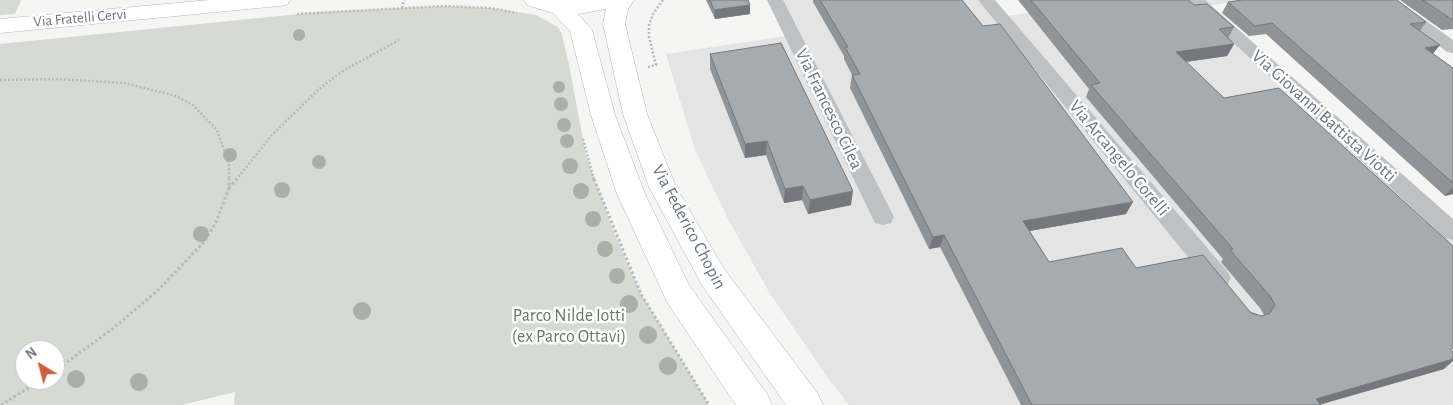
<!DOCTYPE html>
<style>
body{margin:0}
#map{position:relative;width:1453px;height:405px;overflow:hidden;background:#f5f5f3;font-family:"Alegreya Sans",sans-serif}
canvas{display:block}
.north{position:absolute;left:15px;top:340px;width:50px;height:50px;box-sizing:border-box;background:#fff;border:1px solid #c3c8cc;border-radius:50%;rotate:323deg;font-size:14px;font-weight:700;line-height:20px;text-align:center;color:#687580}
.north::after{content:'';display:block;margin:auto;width:18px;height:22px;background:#cd5f3c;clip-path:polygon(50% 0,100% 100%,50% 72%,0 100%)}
</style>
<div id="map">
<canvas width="1453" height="405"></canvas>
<div class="north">N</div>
</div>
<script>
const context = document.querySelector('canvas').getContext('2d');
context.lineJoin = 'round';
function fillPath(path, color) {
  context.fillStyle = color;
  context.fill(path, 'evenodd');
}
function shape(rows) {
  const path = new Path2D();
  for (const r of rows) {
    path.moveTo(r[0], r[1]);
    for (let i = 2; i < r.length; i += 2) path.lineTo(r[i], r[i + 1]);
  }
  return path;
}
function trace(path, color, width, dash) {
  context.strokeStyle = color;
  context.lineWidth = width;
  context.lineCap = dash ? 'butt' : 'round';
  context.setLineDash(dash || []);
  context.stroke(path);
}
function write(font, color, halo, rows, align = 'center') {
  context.font = font + ' "Alegreya Sans",sans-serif';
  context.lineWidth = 5;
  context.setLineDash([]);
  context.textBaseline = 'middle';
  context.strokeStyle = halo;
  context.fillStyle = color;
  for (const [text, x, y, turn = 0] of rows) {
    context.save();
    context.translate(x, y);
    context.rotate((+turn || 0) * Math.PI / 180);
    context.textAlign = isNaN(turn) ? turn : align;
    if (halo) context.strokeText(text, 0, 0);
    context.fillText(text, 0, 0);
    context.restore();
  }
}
fillPath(shape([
 [775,0,986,0,1001,17,1110,0,1251,0,1203,6,1453,232,1453,405,849,405,825,374,769,292,729,221,695,150,666,54,792,35]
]), '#e3e4e3');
fillPath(shape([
 [0,0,21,0,15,14,0,15],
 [444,6,490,8,536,15,558,27,562,34,569,65,586,155,614,233,641,294,709,405,234,405,235,392,182,405,0,405,0,44,319,12],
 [25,350,55,350,55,380,25,380]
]), '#d5dad2');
const secondary = shape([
 [210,0,290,0,287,5,279,6,0,33,0,19,210,0]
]);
const primary = shape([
 [524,0,634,0,628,9,625,24,647,114,676,187,724,269,818,394,823,405,786,405,702,285,649,187,623,114,603,24,606,9,578,14,592,30,615,115,645,194,689,285,767,394,772,405,736,405,667,302,617,194,591,115,570,31,553,13,527,5,524,0]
]);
trace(secondary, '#b2b6ba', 1);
trace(primary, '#b1b5b8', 1);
trace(shape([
 [402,8,404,0],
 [297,14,444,6,490,8,517,13],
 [648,67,656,65,649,37,649,25,653,14,663,0],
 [0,80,56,79,124,83,176,96,193,105,217,130,229,164,229,180],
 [583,139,594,180],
 [236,180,272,135,318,90,341,72,399,40]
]), '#b7babc', 2.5, [2, 2]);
trace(shape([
 [594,179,641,294,709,405],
 [229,188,237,179],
 [55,371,116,326,157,291,204,242,216,222,229,188,229,179],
 [1,405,41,380]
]), '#b7babc', 3, [2.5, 2.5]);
fillPath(shape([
 [767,0,783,0,894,217,891,223,883,225,875,223,767,0],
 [978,0,995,0,1227,271,1231,278,1227,285,1219,287,1211,285,978,0],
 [1187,0,1205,0,1453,219,1453,240,1445,238,1187,0],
 [1378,0,1397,0,1453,40,1453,53,1447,52,1378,0]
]), '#bdc1c4');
fillPath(secondary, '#fff');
fillPath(primary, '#fff');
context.fillStyle = '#a9b0a5';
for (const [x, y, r] of [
 [299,35,6],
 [559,87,6],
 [561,104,7],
 [564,125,7],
 [567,141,7],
 [230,155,7],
 [319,162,7],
 [570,166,8],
 [282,190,8],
 [581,191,8],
 [593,219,8],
 [201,234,8],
 [605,249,8],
 [617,276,8],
 [629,304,9],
 [362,311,9],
 [648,335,9],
 [668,366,9],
 [76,379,9],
 [139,382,9]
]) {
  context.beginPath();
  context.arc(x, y, r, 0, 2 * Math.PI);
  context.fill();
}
fillPath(shape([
 [706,0,748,0,750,14,715,19],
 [813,0,962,0,1126,214,1029,231,1049,262,1136,268,1262,316,1264,315,1260,308,1221,262,1223,259,1086,97,1089,89,1018,0,1188,0,1194,5,1234,27,1228,38,1234,44,1227,56,1186,62,1444,369,1320,404,1321,405,1021,405,940,247,929,249,850,88,852,75,844,59,844,56,813,2],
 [1400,0,1453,0,1453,29,1442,30],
 [1228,2,1426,22,1420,31,1433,54,1453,68,1453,194,1445,196,1266,34,1249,36,1222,13],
 [710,54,851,205,808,214,802,200,784,203,766,155,745,158,710,69]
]), '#8e9498');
fillPath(shape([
 [750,5,750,14,715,19,714,10],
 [1234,44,1227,56,1170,64,1176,52],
 [1440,45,1431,56,1425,48],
 [767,141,766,155,745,158,745,144],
 [803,186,802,200,784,203,785,189],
 [1453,187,1453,194,1445,196],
 [853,191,851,205,808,214,810,200],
 [1133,202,1126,214,1018,233,1023,221],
 [944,235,940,247,929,249,933,237],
 [1453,359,1453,361,1444,369,1319,405,1316,399]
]), '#74787c');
const building = shape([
 [710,0,748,0,750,5,714,10,710,0],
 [820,0,962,0,983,26,1000,24,1133,202,1023,221,1049,262,1122,248,1136,268,1203,255,1251,313,1262,316,1270,313,1275,305,1270,296,1230,250,1233,249,1091,85,1100,83,1031,0,1188,0,1194,5,1207,4,1234,27,1219,29,1234,44,1176,52,1224,98,1279,88,1453,246,1453,348,1450,349,1453,352,1453,359,1316,399,1321,405,1032,405,944,235,933,237,852,75,860,74,845,47,848,47,820,0],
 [1242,0,1397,0,1426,22,1410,24,1440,45,1425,48,1453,68,1453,183,1272,23,1255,26,1228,2,1242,0],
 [1423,0,1453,0,1453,19,1451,19,1423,0],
 [781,43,853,191,810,200,803,186,785,189,767,141,745,144,710,54,781,43]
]);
fillPath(building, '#a5acb1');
trace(building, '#74787c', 1);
write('15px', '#687580', '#fff', [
 ["Via Fratelli Cervi",80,18,-5]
]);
write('18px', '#687580', '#fff', [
 ["Via Francesco Cilea",829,109,64],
 ["Via Giovanni Battista Viotti",1324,116,42],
 ["Via Arcangelo Corelli",1119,158,50],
 ["Via Federico Chopin",689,227,62]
]);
write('18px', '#6a7866', '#fff', [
 ["Parco Nilde Iotti",569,316],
 ["(ex Parco Ottavi)",569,337]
]);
</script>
